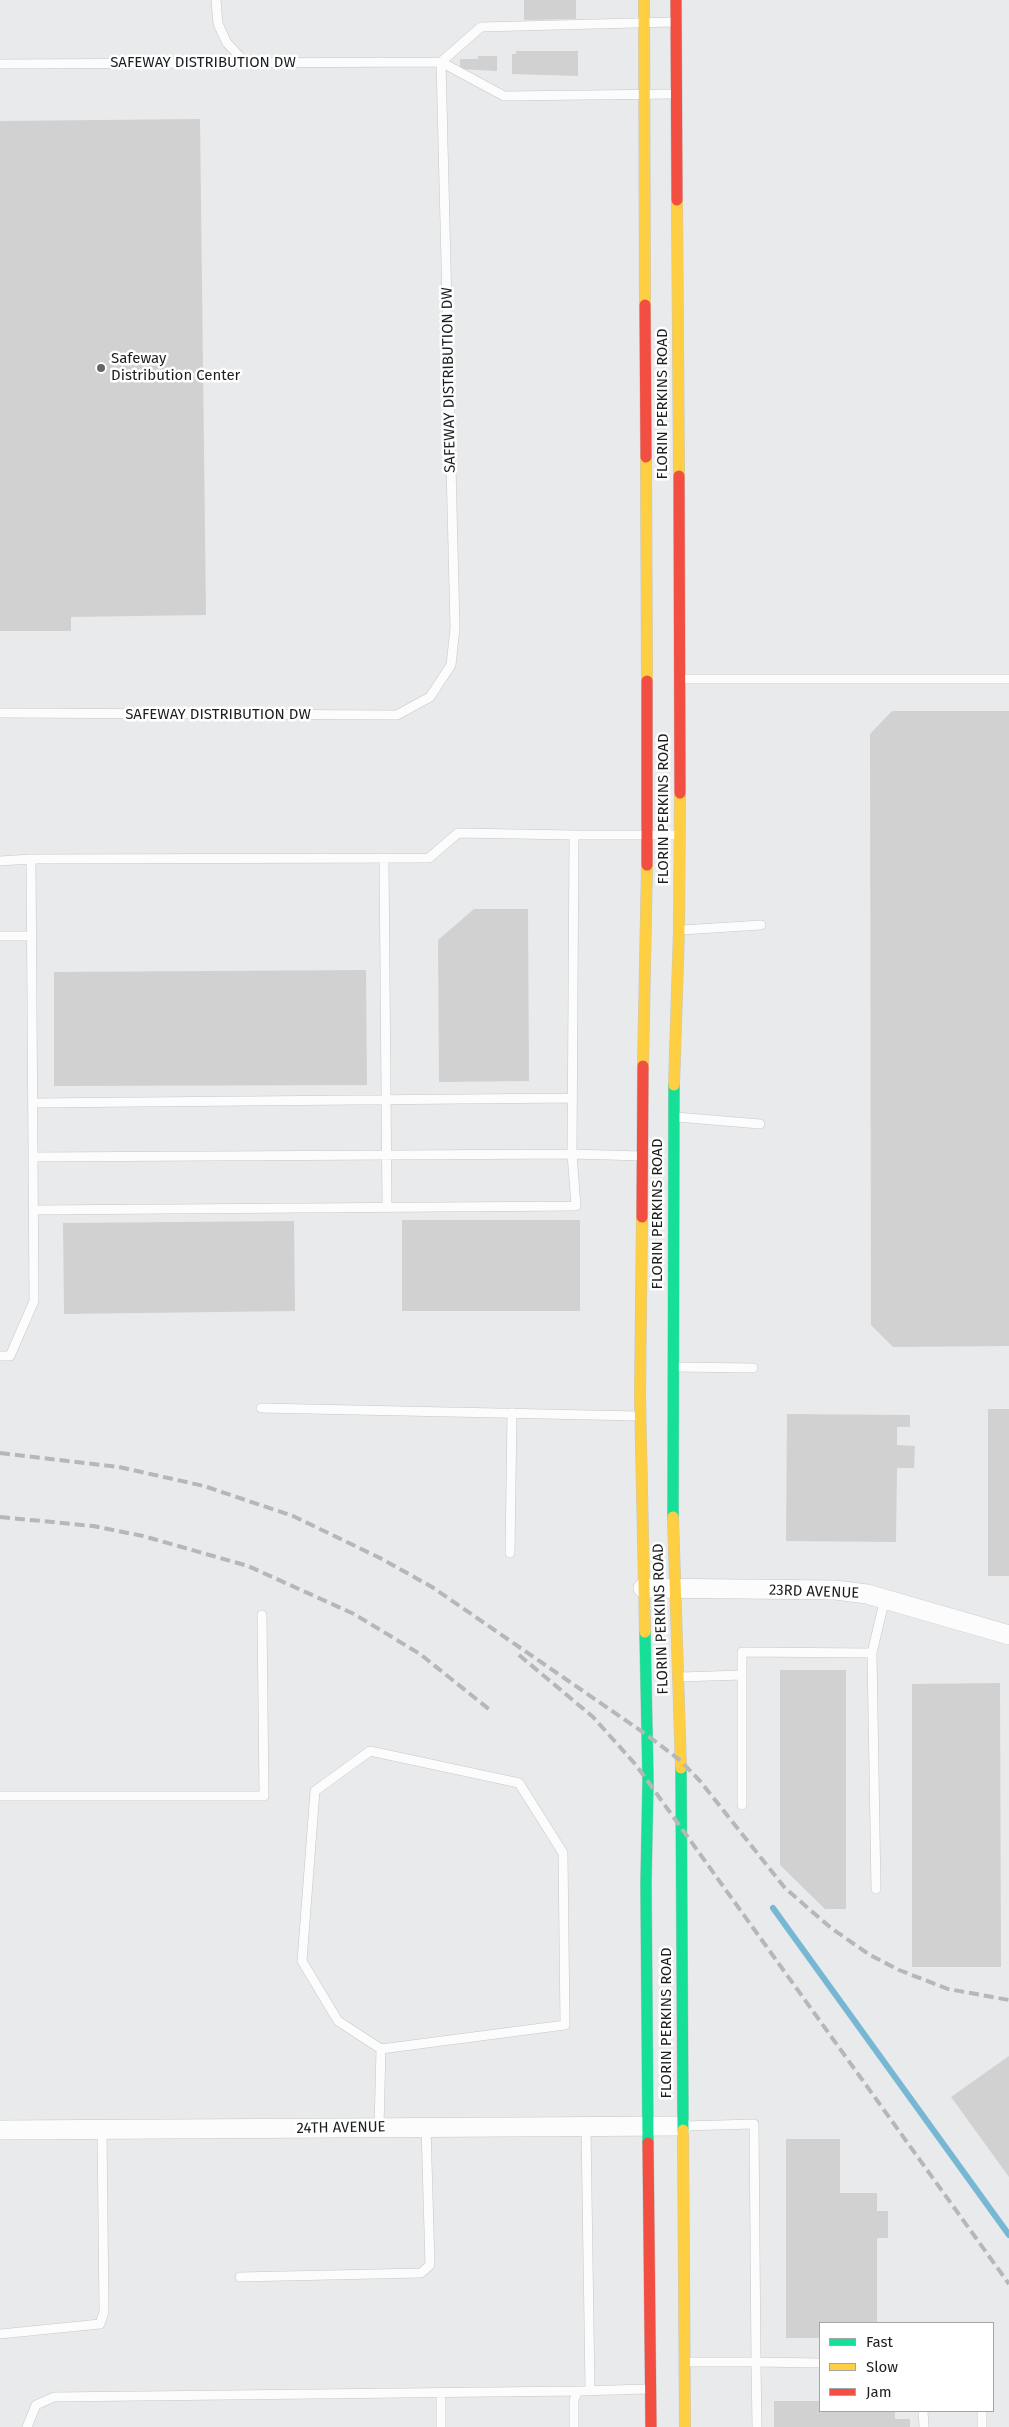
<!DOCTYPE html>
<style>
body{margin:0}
#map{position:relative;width:1009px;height:2427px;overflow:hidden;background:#e8eaec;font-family:"Fira Sans",sans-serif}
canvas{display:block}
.legend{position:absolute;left:819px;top:2322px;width:175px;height:90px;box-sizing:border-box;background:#fff;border:1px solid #a5a5a5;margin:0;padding:6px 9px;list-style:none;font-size:15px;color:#1d1e1f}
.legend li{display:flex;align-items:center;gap:10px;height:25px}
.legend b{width:25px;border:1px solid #a5a5a5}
</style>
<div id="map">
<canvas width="1009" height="2427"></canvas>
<ul class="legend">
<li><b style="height:6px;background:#16e098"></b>Fast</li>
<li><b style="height:6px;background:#ffcf43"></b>Slow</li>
<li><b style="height:6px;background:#f24e42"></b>Jam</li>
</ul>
</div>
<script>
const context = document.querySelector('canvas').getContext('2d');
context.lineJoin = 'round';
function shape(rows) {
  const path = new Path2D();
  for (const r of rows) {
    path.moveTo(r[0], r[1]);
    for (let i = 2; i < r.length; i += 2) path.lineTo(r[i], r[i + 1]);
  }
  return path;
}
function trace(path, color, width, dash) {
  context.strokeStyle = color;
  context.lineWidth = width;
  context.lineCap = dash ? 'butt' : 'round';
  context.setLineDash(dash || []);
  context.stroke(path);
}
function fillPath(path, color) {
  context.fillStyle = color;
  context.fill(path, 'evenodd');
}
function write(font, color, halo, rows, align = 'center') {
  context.font = font + ' "Fira Sans",sans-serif';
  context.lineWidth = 5;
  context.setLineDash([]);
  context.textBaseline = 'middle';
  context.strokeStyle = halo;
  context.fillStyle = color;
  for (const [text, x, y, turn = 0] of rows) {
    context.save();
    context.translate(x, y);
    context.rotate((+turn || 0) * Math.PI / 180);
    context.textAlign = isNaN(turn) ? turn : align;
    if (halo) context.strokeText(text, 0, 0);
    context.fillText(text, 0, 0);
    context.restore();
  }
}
trace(shape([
 [773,1908,1009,2235]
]), '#77b7d3', 6);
fillPath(shape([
 [524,0,576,0,576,19,524,20],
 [516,51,578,51,578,76,512,74,512,54,516,54],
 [478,56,497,56,497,71,460,69,460,59,478,59],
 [200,119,206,615,71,617,71,631,0,631,0,121],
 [892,711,1009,711,1009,1346,893,1347,871,1325,870,734],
 [474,909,528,909,529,1081,439,1082,438,940],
 [366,970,367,1085,54,1086,54,972],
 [402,1220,580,1220,580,1311,402,1311],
 [294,1221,295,1311,64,1314,63,1223],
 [988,1409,1009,1409,1009,1576,988,1576],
 [787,1414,910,1415,910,1427,897,1427,897,1445,915,1446,914,1468,897,1468,896,1542,786,1541],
 [780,1670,846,1670,846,1909,825,1909,780,1865],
 [1000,1683,1001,1967,912,1967,912,1684],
 [1009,2056,1009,2177,951,2097],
 [786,2139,840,2139,840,2193,877,2193,877,2211,888,2211,888,2238,877,2238,877,2323,820,2323,820,2338,786,2338],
 [774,2401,820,2401,820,2411,895,2411,895,2419,910,2419,910,2427,774,2427]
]), '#d1d1d2');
const lane = shape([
 [216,0,218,24,227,43,246,63],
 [673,22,481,27,441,62,504,96,673,94],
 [0,64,441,62,455,628,451,665,430,697,397,715,0,713],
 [682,679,1009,679],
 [574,835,678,835],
 [384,858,387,1207],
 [0,861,31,859,429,858,458,833,574,835,572,1154,641,1156],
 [682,930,761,925],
 [0,936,32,936],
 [33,1103,572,1098],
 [676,1117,760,1124],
 [33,1157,572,1154,576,1206,34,1210],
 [0,1356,10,1356,34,1301,31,859],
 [675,1367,753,1368],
 [261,1408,638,1416],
 [510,1553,512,1413],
 [680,1677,742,1675],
 [0,1796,264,1796,262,1615],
 [742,1805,742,1652,872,1653],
 [876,1889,872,1653,885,1598],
 [684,2126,754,2124,756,2362,687,2362],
 [379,2127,381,2049,338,2021,302,1961,315,1791,370,1751,519,1783,563,1853,565,2025,381,2049],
 [586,2127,590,2389],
 [240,2277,421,2273,430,2265,426,2127],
 [0,2334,100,2324,104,2312,102,2130],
 [923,2411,924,2427],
 [982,2411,982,2427],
 [27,2427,36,2405,54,2397,578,2391],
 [441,2427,441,2393],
 [574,2427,574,2400,578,2391,648,2389],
 [757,2427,756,2362,820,2363]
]);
const street = shape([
 [643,1588,835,1590,867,1594,1009,1635],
 [0,2130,682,2126]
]);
const fast = shape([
 [673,1517,674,1085],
 [645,1632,648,1780,646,1883,648,2143],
 [681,1768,683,2130]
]);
const slow = shape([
 [644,0,645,305],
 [677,200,679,476],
 [646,457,647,681],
 [643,1066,647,865],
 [674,1085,679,930,680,793],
 [642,1217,640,1396,645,1632],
 [673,1517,681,1768],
 [683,2130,685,2427]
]);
const jam = shape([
 [676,0,677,200],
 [645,305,646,457],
 [679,476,680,793],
 [647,865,647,681],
 [642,1217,643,1066],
 [648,2143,651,2427]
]);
trace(lane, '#c6c7c8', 10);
trace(street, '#c6c7c8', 20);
trace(fast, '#c6c7c8', 12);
trace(slow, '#c6c7c8', 12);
trace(jam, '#c6c7c8', 12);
trace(lane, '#fcfcfc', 9);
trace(street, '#fcfcfc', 19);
trace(fast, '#16e098', 11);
trace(slow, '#ffcf43', 11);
trace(jam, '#f24e42', 11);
trace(shape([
 [0,1453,119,1467,204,1486,293,1516,380,1558,432,1587,647,1735,681,1761,700,1781,785,1888,831,1928,870,1955,899,1970,948,1989,1009,2000],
 [0,1517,93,1526,143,1536,248,1566,354,1614,420,1654,490,1710],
 [519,1655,593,1717,636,1765,1009,2284]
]), '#b6b7b7', 4, [10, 5]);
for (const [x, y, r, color] of [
 [101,368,5,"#646567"]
]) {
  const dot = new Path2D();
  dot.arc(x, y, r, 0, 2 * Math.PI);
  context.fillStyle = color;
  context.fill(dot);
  trace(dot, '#fff', 2);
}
write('15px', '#1d1e1f', '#fff', [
 ["SAFEWAY DISTRIBUTION DW",203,63],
 ["SAFEWAY DISTRIBUTION DW",449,380,-91],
 ["FLORIN PERKINS ROAD",663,404,-90],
 ["SAFEWAY DISTRIBUTION DW",218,715],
 ["FLORIN PERKINS ROAD",664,809,-90],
 ["FLORIN PERKINS ROAD",658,1214,-90],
 ["23RD AVENUE",814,1592,2],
 ["FLORIN PERKINS ROAD",661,1619,-92],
 ["FLORIN PERKINS ROAD",667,2023,-90],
 ["24TH AVENUE",341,2128,-1]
]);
write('15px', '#1d1e1f', '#fff', [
 ["Safeway",111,359],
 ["Distribution Center",111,376]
], 'left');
</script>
